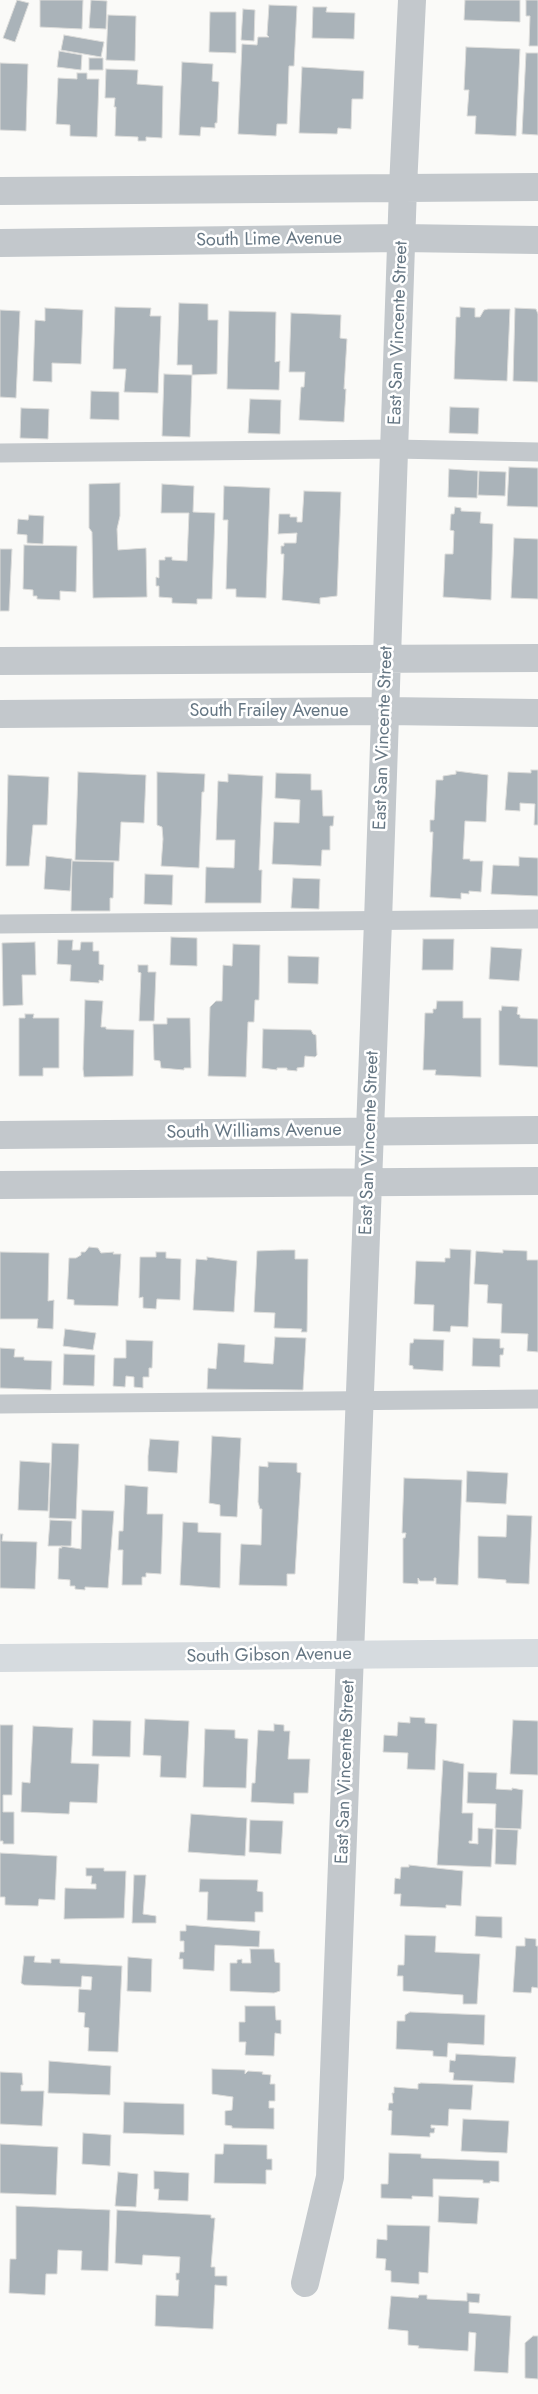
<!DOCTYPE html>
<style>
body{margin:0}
canvas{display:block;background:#fafaf8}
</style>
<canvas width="538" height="2394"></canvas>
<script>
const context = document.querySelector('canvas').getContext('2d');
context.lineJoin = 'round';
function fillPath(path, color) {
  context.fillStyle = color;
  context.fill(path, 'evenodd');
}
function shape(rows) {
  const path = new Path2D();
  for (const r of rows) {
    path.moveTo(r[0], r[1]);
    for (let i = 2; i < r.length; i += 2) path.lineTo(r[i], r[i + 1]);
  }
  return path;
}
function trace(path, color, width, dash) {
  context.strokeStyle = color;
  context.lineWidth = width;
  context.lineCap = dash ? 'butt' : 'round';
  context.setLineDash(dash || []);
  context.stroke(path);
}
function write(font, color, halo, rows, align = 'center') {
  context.font = font + ' Jost,sans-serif';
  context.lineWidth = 5;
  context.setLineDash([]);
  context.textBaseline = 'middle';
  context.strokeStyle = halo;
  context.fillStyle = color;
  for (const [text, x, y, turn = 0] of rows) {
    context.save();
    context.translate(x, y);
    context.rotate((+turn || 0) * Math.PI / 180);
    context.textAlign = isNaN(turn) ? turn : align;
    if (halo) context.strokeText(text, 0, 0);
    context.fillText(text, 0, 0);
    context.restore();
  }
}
const building = shape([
 [17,0,29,3,15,42,3,38,17,0],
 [40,0,83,0,82,29,40,27,40,0],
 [91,0,107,1,106,29,89,28,91,0],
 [465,0,520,0,520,22,464,20,465,0],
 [526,0,538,0,538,46,529,46,530,16,526,16,526,0],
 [269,5,297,6,294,66,289,66,287,124,277,124,276,136,238,134,242,44,257,45,258,37,269,37,267,35,269,5],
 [313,7,327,7,326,12,355,13,354,39,312,38,313,7],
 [243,9,255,10,254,41,241,40,243,9],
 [210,12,236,12,236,53,209,52,210,12],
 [108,15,136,16,135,61,106,60,108,15],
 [64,35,104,42,101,57,61,50,64,35],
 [466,47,520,49,516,136,475,134,476,116,467,116,469,90,464,90,466,47],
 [59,51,82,55,81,70,57,67,59,51],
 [526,53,538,53,538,135,522,134,526,53],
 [89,58,103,58,103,70,89,70,89,58],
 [182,62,213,64,212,81,219,82,217,123,215,123,215,128,201,127,200,136,179,135,182,62],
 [0,63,28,64,26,131,0,130,0,63],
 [302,67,364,71,363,99,352,99,351,129,338,128,337,134,299,133,302,67],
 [106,69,138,70,137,84,163,86,162,138,146,137,146,141,138,141,138,137,115,136,116,107,114,107,115,98,105,98,106,69],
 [77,73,87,73,87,79,99,79,97,137,70,136,70,125,56,124,58,78,77,79,77,73],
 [179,303,208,304,208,320,218,320,217,374,192,375,192,365,177,365,179,303],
 [115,307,151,308,150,316,161,316,158,393,124,392,126,369,113,369,115,307],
 [460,307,475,308,475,317,480,317,484,310,488,309,510,309,507,381,454,379,456,317,460,317,460,307],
 [45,308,83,310,81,364,52,363,52,382,33,381,35,320,45,321,45,308],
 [515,308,536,309,538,314,538,382,513,381,515,308],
 [0,310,20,311,16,398,0,397,0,310],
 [229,311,276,312,275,362,280,361,279,390,227,389,229,311],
 [291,313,341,315,340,338,347,339,344,389,346,389,344,422,299,420,301,387,304,387,305,372,289,372,291,313],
 [164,374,192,375,190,437,162,436,164,374],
 [91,391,119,392,119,420,90,419,91,391],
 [250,399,281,400,280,434,248,433,250,399],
 [450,407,479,408,478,434,449,433,450,407],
 [21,408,49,409,48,439,20,438,21,408],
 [509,467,538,468,538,507,507,506,509,467],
 [449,469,478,471,477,498,448,497,449,469],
 [479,471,506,472,505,496,478,495,479,471],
 [120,483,120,516,117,529,118,550,146,548,147,597,93,598,92,532,89,528,89,484,120,483],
 [162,484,194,486,193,512,215,513,212,599,197,599,197,604,172,603,172,598,159,597,159,586,156,586,156,577,159,578,159,560,165,560,165,557,172,557,172,560,187,561,189,513,161,513,162,484],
 [224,486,270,488,266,598,236,597,236,589,226,589,228,520,223,520,224,486],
 [304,491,341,492,337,596,320,598,320,604,282,600,284,554,281,554,281,546,284,546,284,543,296,543,297,533,278,534,279,514,290,514,290,517,297,517,297,522,302,522,304,491],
 [455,507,461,508,461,511,481,512,480,523,493,524,491,600,443,597,445,554,453,554,454,531,450,530,451,514,454,514,455,507],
 [29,515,44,516,43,544,27,543,27,535,17,534,18,519,28,520,29,515],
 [514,538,538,539,538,599,511,598,514,538],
 [24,545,77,546,76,592,60,591,60,600,37,599,37,596,33,596,33,590,23,589,24,545],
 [0,549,12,549,9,611,0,611,0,549],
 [531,770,538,770,538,825,534,825,535,804,520,803,520,811,505,810,508,772,531,773,531,770],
 [456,771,488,775,486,822,465,821,463,859,470,859,470,861,483,861,481,892,469,891,469,894,461,893,461,899,430,897,433,832,430,832,430,820,434,820,436,780,443,780,443,776,456,774,456,771],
 [78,772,146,775,144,823,121,822,119,861,75,860,78,772],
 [157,772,205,774,204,792,202,792,199,868,161,866,163,839,162,827,157,825,157,772],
 [276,773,311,774,311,790,322,790,323,816,334,816,333,826,330,826,330,850,322,850,321,866,272,864,274,822,299,823,300,800,275,798,276,773],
 [228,774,263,776,259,870,262,870,261,903,205,903,206,867,234,868,235,840,216,840,218,781,228,782,228,774],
 [8,775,49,777,47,825,33,825,29,866,6,866,8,775],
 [46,856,72,859,70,891,44,889,46,856],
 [519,857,538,858,538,896,491,894,493,865,519,866,519,857],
 [72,861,114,862,113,898,110,898,110,911,71,911,72,861],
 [145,874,173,875,172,905,144,904,145,874],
 [293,878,320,879,319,909,291,908,293,878],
 [171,937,197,938,197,966,170,965,171,937],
 [423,939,454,939,453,970,422,970,423,939],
 [58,940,73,940,72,950,80,950,81,942,93,942,93,951,99,951,99,964,104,965,103,981,99,980,99,983,70,981,71,965,57,964,58,940],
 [35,942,36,975,22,975,23,1005,3,1006,2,943,35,942],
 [233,944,260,945,259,1000,255,1000,254,1022,248,1022,246,1077,208,1076,210,1007,216,1001,222,1001,223,965,232,966,233,944],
 [491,947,522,949,519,981,489,979,491,947],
 [288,956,319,957,318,984,288,983,288,956],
 [138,965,148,965,148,972,156,972,154,1021,139,1021,141,973,138,972,138,965],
 [85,1000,103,1001,101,1027,106,1027,106,1029,134,1030,133,1076,84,1077,83,1069,85,1000],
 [437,1001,463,1001,463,1018,481,1018,481,1077,435,1075,436,1070,423,1070,425,1013,433,1013,433,1009,436,1009,437,1001],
 [502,1006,518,1007,517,1014,520,1015,520,1018,538,1019,538,1067,499,1065,499,1010,501,1011,502,1006],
 [25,1014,34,1014,33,1018,59,1018,59,1068,43,1068,43,1076,19,1076,19,1018,25,1018,25,1014],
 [167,1018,190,1018,191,1068,184,1068,184,1070,161,1068,160,1061,154,1060,153,1024,167,1024,167,1018],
 [263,1029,311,1030,313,1034,316,1035,317,1055,315,1057,305,1056,304,1067,297,1068,297,1071,287,1070,287,1068,277,1068,277,1070,262,1068,263,1029],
 [89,1247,98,1248,101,1253,114,1252,113,1254,121,1254,118,1306,74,1305,74,1300,67,1299,69,1258,76,1258,81,1255,81,1252,85,1252,89,1247],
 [450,1249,471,1250,468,1327,451,1326,450,1332,433,1331,434,1305,414,1304,416,1261,445,1262,445,1258,450,1258,450,1249],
 [282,1250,295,1250,295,1259,308,1259,307,1332,301,1332,302,1329,274,1328,275,1313,254,1312,257,1251,282,1250],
 [503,1250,527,1251,527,1260,538,1260,538,1352,527,1351,528,1334,501,1333,502,1304,487,1303,488,1285,474,1284,476,1251,503,1253,503,1250],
 [0,1252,49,1253,48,1301,54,1300,53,1329,37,1328,38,1319,0,1319,0,1252],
 [156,1252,166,1252,166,1258,181,1259,180,1300,157,1299,156,1309,143,1308,143,1297,139,1298,140,1257,156,1257,156,1252],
 [207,1257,237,1261,234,1312,193,1310,196,1259,207,1260,207,1257],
 [65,1329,96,1333,93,1350,63,1346,65,1329],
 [275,1337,306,1338,303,1390,207,1389,208,1368,216,1369,218,1343,245,1345,244,1362,273,1364,275,1337],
 [473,1338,500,1339,500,1348,504,1348,503,1355,500,1355,500,1367,472,1366,473,1338],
 [414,1339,444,1340,443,1371,413,1369,413,1366,409,1365,410,1343,413,1343,414,1339],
 [126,1340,153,1341,152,1368,149,1368,149,1377,143,1377,143,1388,134,1387,134,1377,126,1376,125,1387,113,1386,114,1358,126,1358,126,1340],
 [0,1348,15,1349,14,1357,24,1357,24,1360,52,1361,51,1390,0,1388,0,1348],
 [64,1354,95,1355,94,1386,63,1385,64,1354],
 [212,1436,241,1438,237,1517,220,1516,220,1505,209,1503,212,1436],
 [150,1439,179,1441,177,1473,148,1471,148,1456,150,1439],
 [52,1443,79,1444,76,1519,49,1518,52,1443],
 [20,1461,50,1463,48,1511,18,1510,20,1461],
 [268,1462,297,1463,297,1472,301,1473,295,1574,287,1574,287,1586,239,1585,241,1544,261,1545,262,1509,260,1509,258,1502,259,1466,268,1467,268,1462],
 [467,1471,508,1473,506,1504,466,1502,467,1471],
 [404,1478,462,1480,458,1585,436,1584,436,1578,434,1578,434,1581,420,1581,418,1578,418,1584,403,1583,403,1538,405,1538,406,1533,402,1533,404,1478],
 [125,1485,148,1487,147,1514,163,1514,161,1574,146,1573,146,1577,142,1577,142,1585,122,1585,123,1550,118,1550,119,1531,123,1531,125,1485],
 [82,1510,114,1511,108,1588,85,1587,85,1590,75,1589,75,1586,70,1586,70,1580,58,1579,59,1548,62,1548,61,1546,81,1549,82,1510],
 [507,1515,532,1516,529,1584,506,1583,506,1580,478,1578,478,1536,506,1537,507,1515],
 [50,1520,72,1521,71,1546,48,1546,50,1520],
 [183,1522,198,1523,198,1532,221,1533,220,1588,180,1585,183,1522],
 [0,1534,3,1534,2,1541,37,1542,35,1589,0,1588,0,1534],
 [410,1717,425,1718,425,1723,437,1724,435,1770,407,1769,408,1753,383,1752,384,1735,397,1736,398,1722,410,1723,410,1717],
 [145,1719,189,1721,186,1778,160,1777,161,1756,143,1755,145,1719],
 [93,1720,131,1721,130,1757,92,1756,93,1720],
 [513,1720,538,1721,538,1775,510,1774,513,1720],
 [274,1724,284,1725,284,1731,290,1731,288,1759,310,1759,308,1793,294,1793,294,1804,251,1802,252,1783,255,1783,258,1730,274,1731,274,1724],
 [0,1725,13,1725,12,1795,3,1795,3,1812,14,1812,14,1844,3,1844,3,1841,0,1841,0,1725],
 [33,1726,73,1728,71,1763,99,1764,97,1803,70,1802,69,1814,21,1812,22,1782,30,1783,33,1726],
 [205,1729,235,1730,235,1738,248,1739,246,1788,203,1787,205,1729],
 [443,1760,464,1764,462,1813,473,1813,472,1841,469,1841,469,1843,478,1844,478,1828,493,1829,491,1867,437,1865,443,1760],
 [468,1772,497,1773,496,1789,512,1790,512,1788,523,1790,521,1829,495,1828,496,1804,467,1803,468,1772],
 [191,1814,247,1818,245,1856,188,1852,191,1814],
 [250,1820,283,1821,281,1854,249,1852,250,1820],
 [496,1829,518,1830,516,1865,495,1864,496,1829],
 [0,1853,57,1856,55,1900,39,1899,38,1906,5,1905,5,1897,0,1897,0,1853],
 [409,1865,463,1871,461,1906,446,1905,446,1908,400,1906,401,1894,394,1894,395,1878,400,1879,401,1867,409,1867,409,1865],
 [86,1868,104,1868,104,1871,126,1871,124,1918,64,1919,65,1888,96,1889,96,1884,91,1884,92,1876,86,1876,86,1868],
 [134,1875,146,1875,143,1914,156,1916,156,1923,132,1923,134,1875],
 [200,1879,258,1880,257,1891,263,1892,263,1912,255,1912,255,1922,207,1920,208,1892,199,1892,200,1879],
 [476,1916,502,1917,502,1938,475,1936,476,1916],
 [186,1925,260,1931,259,1947,215,1945,214,1971,183,1969,183,1959,179,1959,180,1952,184,1952,184,1941,180,1941,180,1931,186,1931,186,1925],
 [405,1935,436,1936,435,1952,480,1954,477,2004,463,2004,463,1995,403,1991,403,1976,397,1976,398,1965,404,1965,405,1935],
 [525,1938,536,1939,536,1946,538,1946,538,1988,532,1987,531,1993,513,1992,516,1946,525,1946,525,1938],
 [250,1949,274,1949,275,1962,280,1963,280,1991,274,1993,230,1991,230,1963,237,1963,237,1960,242,1959,242,1963,251,1963,250,1949],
 [24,1956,35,1956,34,1962,51,1963,51,1959,60,1959,60,1963,122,1966,118,2052,88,2051,89,2028,84,2027,85,2013,78,2012,79,1989,91,1990,92,1977,82,1976,81,1987,24,1985,21,1983,24,1956],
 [128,1957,152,1959,151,1992,127,1991,128,1957],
 [245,2006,275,2006,276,2020,281,2020,281,2034,275,2033,274,2056,245,2055,246,2042,239,2042,239,2022,245,2022,245,2006],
 [410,2012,485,2015,484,2045,448,2043,447,2057,433,2056,433,2051,396,2049,397,2021,405,2021,405,2015,410,2012],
 [456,2054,516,2057,514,2083,453,2080,454,2073,449,2072,450,2060,455,2061,456,2054],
 [49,2061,111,2066,110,2095,48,2093,49,2061],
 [212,2069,245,2070,245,2074,248,2071,263,2072,262,2074,271,2075,270,2084,275,2084,275,2101,269,2101,269,2108,274,2108,274,2129,232,2128,232,2126,225,2125,225,2111,232,2110,233,2097,212,2094,212,2069],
 [0,2072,22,2073,23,2085,21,2085,21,2091,44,2091,42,2126,0,2124,0,2072],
 [421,2083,473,2085,471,2110,449,2109,448,2126,431,2125,431,2128,435,2128,434,2133,430,2133,430,2137,391,2135,392,2111,388,2110,389,2103,393,2103,392,2093,394,2093,394,2087,418,2089,418,2084,421,2083],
 [124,2102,184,2104,184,2135,123,2133,124,2102],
 [463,2119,509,2121,507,2153,461,2151,463,2119],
 [83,2133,111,2135,110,2166,82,2164,83,2133],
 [0,2144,58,2147,56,2195,0,2193,0,2144],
 [224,2144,267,2145,267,2159,272,2159,272,2170,266,2170,266,2184,214,2183,215,2154,223,2154,224,2144],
 [389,2153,421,2154,421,2158,499,2161,499,2182,490,2181,490,2183,483,2183,483,2180,433,2179,433,2197,412,2196,412,2199,381,2198,381,2184,388,2184,389,2153],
 [154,2171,189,2173,188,2201,158,2200,159,2189,154,2189,154,2171],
 [118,2172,138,2174,136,2207,115,2206,118,2172],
 [439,2196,479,2198,477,2224,438,2222,439,2196],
 [16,2206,110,2210,108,2271,81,2270,82,2251,58,2250,57,2274,46,2274,45,2295,9,2293,10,2259,16,2259,16,2206],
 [117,2210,211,2215,211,2218,215,2218,211,2267,215,2267,215,2276,227,2276,227,2286,215,2285,213,2329,155,2326,156,2295,178,2296,179,2280,176,2280,176,2273,179,2273,180,2257,143,2255,142,2265,115,2263,117,2210],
 [387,2225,430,2226,428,2273,419,2272,419,2284,391,2282,391,2271,385,2270,386,2259,376,2258,377,2239,387,2240,387,2225],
 [467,2293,480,2294,479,2303,469,2302,469,2313,511,2316,508,2373,474,2371,476,2333,469,2332,468,2351,418,2348,419,2346,408,2345,408,2331,388,2329,391,2296,418,2298,419,2295,427,2295,427,2299,467,2301,467,2293],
 [533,2336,538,2336,538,2379,525,2378,525,2343,533,2336]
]);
fillPath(building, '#aab3b9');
trace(building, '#dcdcda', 1);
trace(shape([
 [0,453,395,449,538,452],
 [0,924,538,919],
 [0,1404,538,1399]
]), '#c3c8cc', 19);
trace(shape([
 [0,191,538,187],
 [0,243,401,238,538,240],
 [0,661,538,658],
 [0,714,385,711,538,713],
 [0,1135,538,1130],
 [0,1185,538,1181],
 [305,2283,330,2177,378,921,403,187,412,0]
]), '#c3c8cc', 28);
trace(shape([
 [0,1658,538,1653]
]), '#d6dbdf', 28);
write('18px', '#657683', '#fff', [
 ["South Lime Avenue",269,240,-1],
 ["East San Vincente Street",399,333,-88],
 ["South Frailey Avenue",269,712],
 ["East San Vincente Street",384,738,-88],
 ["South Williams Avenue",254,1132,-1],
 ["East San Vincente Street",370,1143,-88],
 ["South Gibson Avenue",269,1656,-1],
 ["East San Vincente Street",346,1772,-88]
]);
</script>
